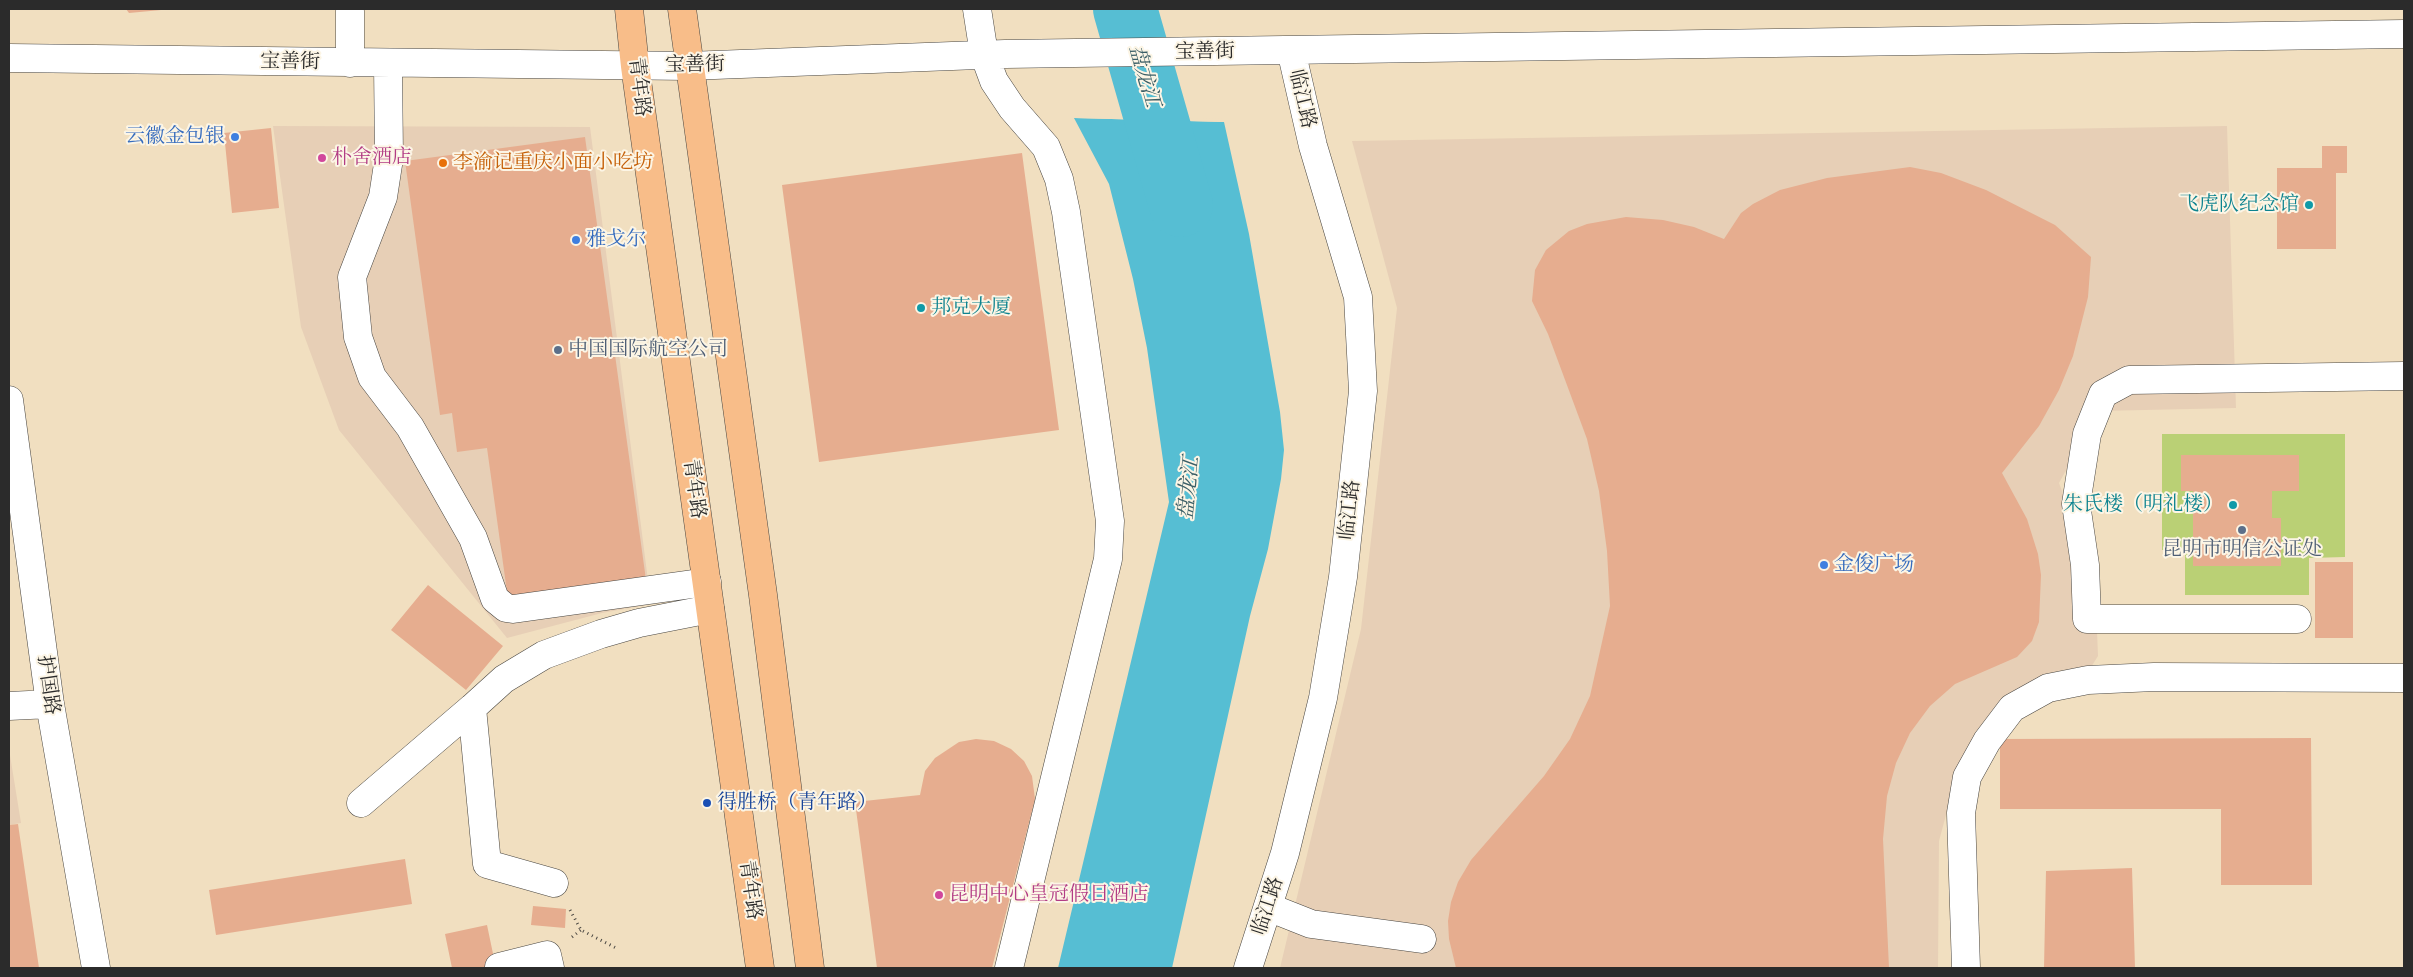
<!DOCTYPE html>
<meta charset="utf-8">
<style>
body{margin:0}
#map{position:relative;width:2413px;height:977px;overflow:hidden;background:#f1dfc0;font-family:"EB Garamond",serif}
canvas{display:block}
.frame{position:absolute;inset:0;border:10px solid #2b2b2b;pointer-events:none}
</style>
<div id="map">
<canvas width="2413" height="977"></canvas>
<div class="frame"></div>
</div>
<script>
const context = document.querySelector('canvas').getContext('2d');
context.lineJoin = 'round';
function fillPath(path, color) {
  context.fillStyle = color;
  context.fill(path, 'evenodd');
}
function shape(rows) {
  const path = new Path2D();
  for (const r of rows) {
    path.moveTo(r[0], r[1]);
    for (let i = 2; i < r.length; i += 2) path.lineTo(r[i], r[i + 1]);
  }
  return path;
}
function trace(path, color, width, dash) {
  context.strokeStyle = color;
  context.lineWidth = width;
  context.lineCap = dash ? 'butt' : 'round';
  context.setLineDash(dash || []);
  context.stroke(path);
}
function write(font, color, halo, rows, align = 'center') {
  context.font = font + ' "EB Garamond","Noto Serif SC",serif';
  context.lineWidth = 4;
  context.setLineDash([]);
  context.textBaseline = 'middle';
  context.strokeStyle = halo;
  context.fillStyle = color;
  for (const [text, x, y, turn = 0] of rows) {
    context.save();
    context.translate(x, y);
    context.rotate((+turn || 0) * Math.PI / 180);
    context.textAlign = isNaN(turn) ? turn : align;
    if (halo) context.strokeText(text, 0, 0);
    context.fillText(text, 0, 0);
    context.restore();
  }
}
fillPath(shape([
 [273,126,590,127,651,604,602,613,507,638,339,430,301,327],
 [2227,126,2236,408,2099,411,2059,483,2095,580,2098,656,2073,696,1994,720,1957,774,1939,841,1938,968,1280,968,1361,629,1397,308,1352,141],
 [9,749,21,823,9,825]
]), '#e7cfb6');
fillPath(shape([
 [2162,434,2345,434,2345,557,2309,558,2309,595,2185,595,2185,550,2162,550]
]), '#bad075');
fillPath(shape([
 [1074,118,1224,122,1249,234,1280,412,1284,450,1281,479,1268,549,1250,616,1172,968,1058,968,1169,502,1147,348,1133,279,1109,184]
]), '#56bed3');
fillPath(shape([
 [1074,116,1223,119,1224,122,1074,118]
]), '#f1dfc0');
trace(shape([
 [1125,9,1181,205]
]), '#56bed3', 64);
fillPath(shape([
 [126,9,161,9,161,10,129,13],
 [271,128,279,208,232,213,224,133],
 [585,137,646,580,508,599,487,448,457,452,452,413,440,415,405,161],
 [2322,146,2347,146,2347,173,2336,173,2336,249,2277,249,2277,168,2322,168],
 [1022,153,1059,430,819,462,782,185],
 [1910,167,1941,173,1986,190,2055,225,2091,257,2088,297,2073,356,2059,390,2039,426,2002,473,2027,519,2038,554,2041,575,2039,622,2032,641,2017,657,1955,684,1930,706,1910,733,1896,763,1887,796,1883,839,1889,968,1456,968,1449,939,1448,921,1451,902,1458,882,1471,860,1544,776,1570,739,1590,696,1610,606,1607,551,1599,491,1587,439,1548,334,1532,301,1535,270,1546,250,1569,231,1587,224,1626,217,1663,220,1694,227,1724,239,1741,213,1753,204,1780,190,1827,178],
 [2181,455,2299,455,2299,491,2272,491,2272,518,2281,518,2281,566,2193,566,2193,491,2181,491],
 [2315,562,2353,562,2353,638,2315,638],
 [428,585,503,646,466,690,391,630],
 [2311,738,2312,885,2221,885,2221,809,2000,809,2000,739],
 [976,739,994,741,1011,749,1024,761,1032,776,1035,799,992,968,877,968,855,802,920,795,925,771,935,758,959,742],
 [18,824,39,968,9,968,9,825],
 [405,859,412,904,216,935,209,890],
 [2132,868,2135,968,2044,968,2046,871],
 [533,906,566,909,565,928,531,925],
 [487,925,496,968,452,968,445,934]
]), '#e6ad8f');
const minor = shape([
 [977,9,984,54,994,81,1012,108,1046,147,1059,179,1066,212,1110,521,1108,559,1009,968],
 [350,11,350,63],
 [9,58,688,66,1005,54,2404,34],
 [388,63,389,158,383,197,352,277,358,337,372,377,410,427,473,538,495,599,506,608,513,609,707,582],
 [9,400,50,704,96,968],
 [2297,619,2087,619,2085,565,2076,504,2087,434,2103,394,2129,380,2404,376],
 [9,706,50,704],
 [361,803,472,708],
 [554,883,487,864,472,708,504,679,544,655,601,634,639,623,710,609],
 [1268,907,1311,924,1422,939],
 [499,967,547,955,550,968],
 [1248,968,1285,853,1323,698,1343,577,1363,391,1358,297,1313,146,1291,50],
 [1966,968,1961,813,1967,777,1987,741,2012,708,2048,688,2088,680,2154,677,2404,678]
]);
const major = shape([
 [629,9,635,66,760,968],
 [682,9,763,595,810,968]
]);
trace(minor, '#494641', 29);
trace(major, '#494641', 29);
trace(shape([
 [570,910,581,930,618,949],
 [572,937,581,930]
]), '#494641', 3, [1, 4]);
trace(minor, '#fff', 28);
trace(major, '#f8bd89', 28);
for (const [x, y, r, color] of [
 [235,137,5,"#3f7fe0"],
 [322,158,5,"#d1479c"],
 [443,163,5,"#e8710a"],
 [2309,205,5,"#0f9aa8"],
 [576,240,5,"#3f7fe0"],
 [921,308,5,"#0f9aa8"],
 [558,350,5,"#5c6f8a"],
 [2233,505,5,"#0f9aa8"],
 [2242,530,5,"#5c6f8a"],
 [1824,565,5,"#3f7fe0"],
 [707,803,5,"#1a4fb4"],
 [939,895,5,"#d1479c"]
]) {
  const dot = new Path2D();
  dot.arc(x, y, r, 0, 2 * Math.PI);
  context.fillStyle = color;
  context.fill(dot);
  trace(dot, '#fcf5e5', 2);
}
write('20px', '#2b2b2b', '#fcf5e5', [
 ["宝善街",1205,52,-1],
 ["宝善街",290,62,1],
 ["宝善街",695,65,-1],
 ["青年路",639,87,83],
 ["临江路",1302,99,77],
 ["青年路",694,489,82],
 ["临江路",1350,510,-84],
 ["护国路",48,685,82],
 ["青年路",750,890,82],
 ["临江路",1268,906,-72]
]);
write('20px', '#366cbe', '#fcf5e5', [
 ["云徽金包银",225,137,"right"],
 ["雅戈尔",586,240],
 ["金俊广场",1834,565]
], 'left');
write('20px', '#b23c85', '#fcf5e5', [
 ["朴舍酒店",332,158],
 ["昆明中心皇冠假日酒店",949,895]
], 'left');
write('20px', '#c56008', '#fcf5e5', [
 ["李渝记重庆小面小吃坊",453,163]
], 'left');
write('20px', '#0d838f', '#fcf5e5', [
 ["飞虎队纪念馆",2299,205],
 ["邦克大厦",931,308,"left"],
 ["朱氏楼（明礼楼）",2223,505]
], 'right');
write('20px', '#4e5e75', '#fcf5e5', [
 ["中国国际航空公司",568,350],
 ["昆明市明信公证处",2242,550,"center"]
], 'left');
write('20px', '#164399', '#fcf5e5', [
 ["得胜桥（青年路）",717,803]
], 'left');
write('italic 21px', '#3a5e66', '#fcf5e5', [
 ["盘龙江",1144,76,74],
 ["盘龙江",1189,488,-84]
]);
</script>
